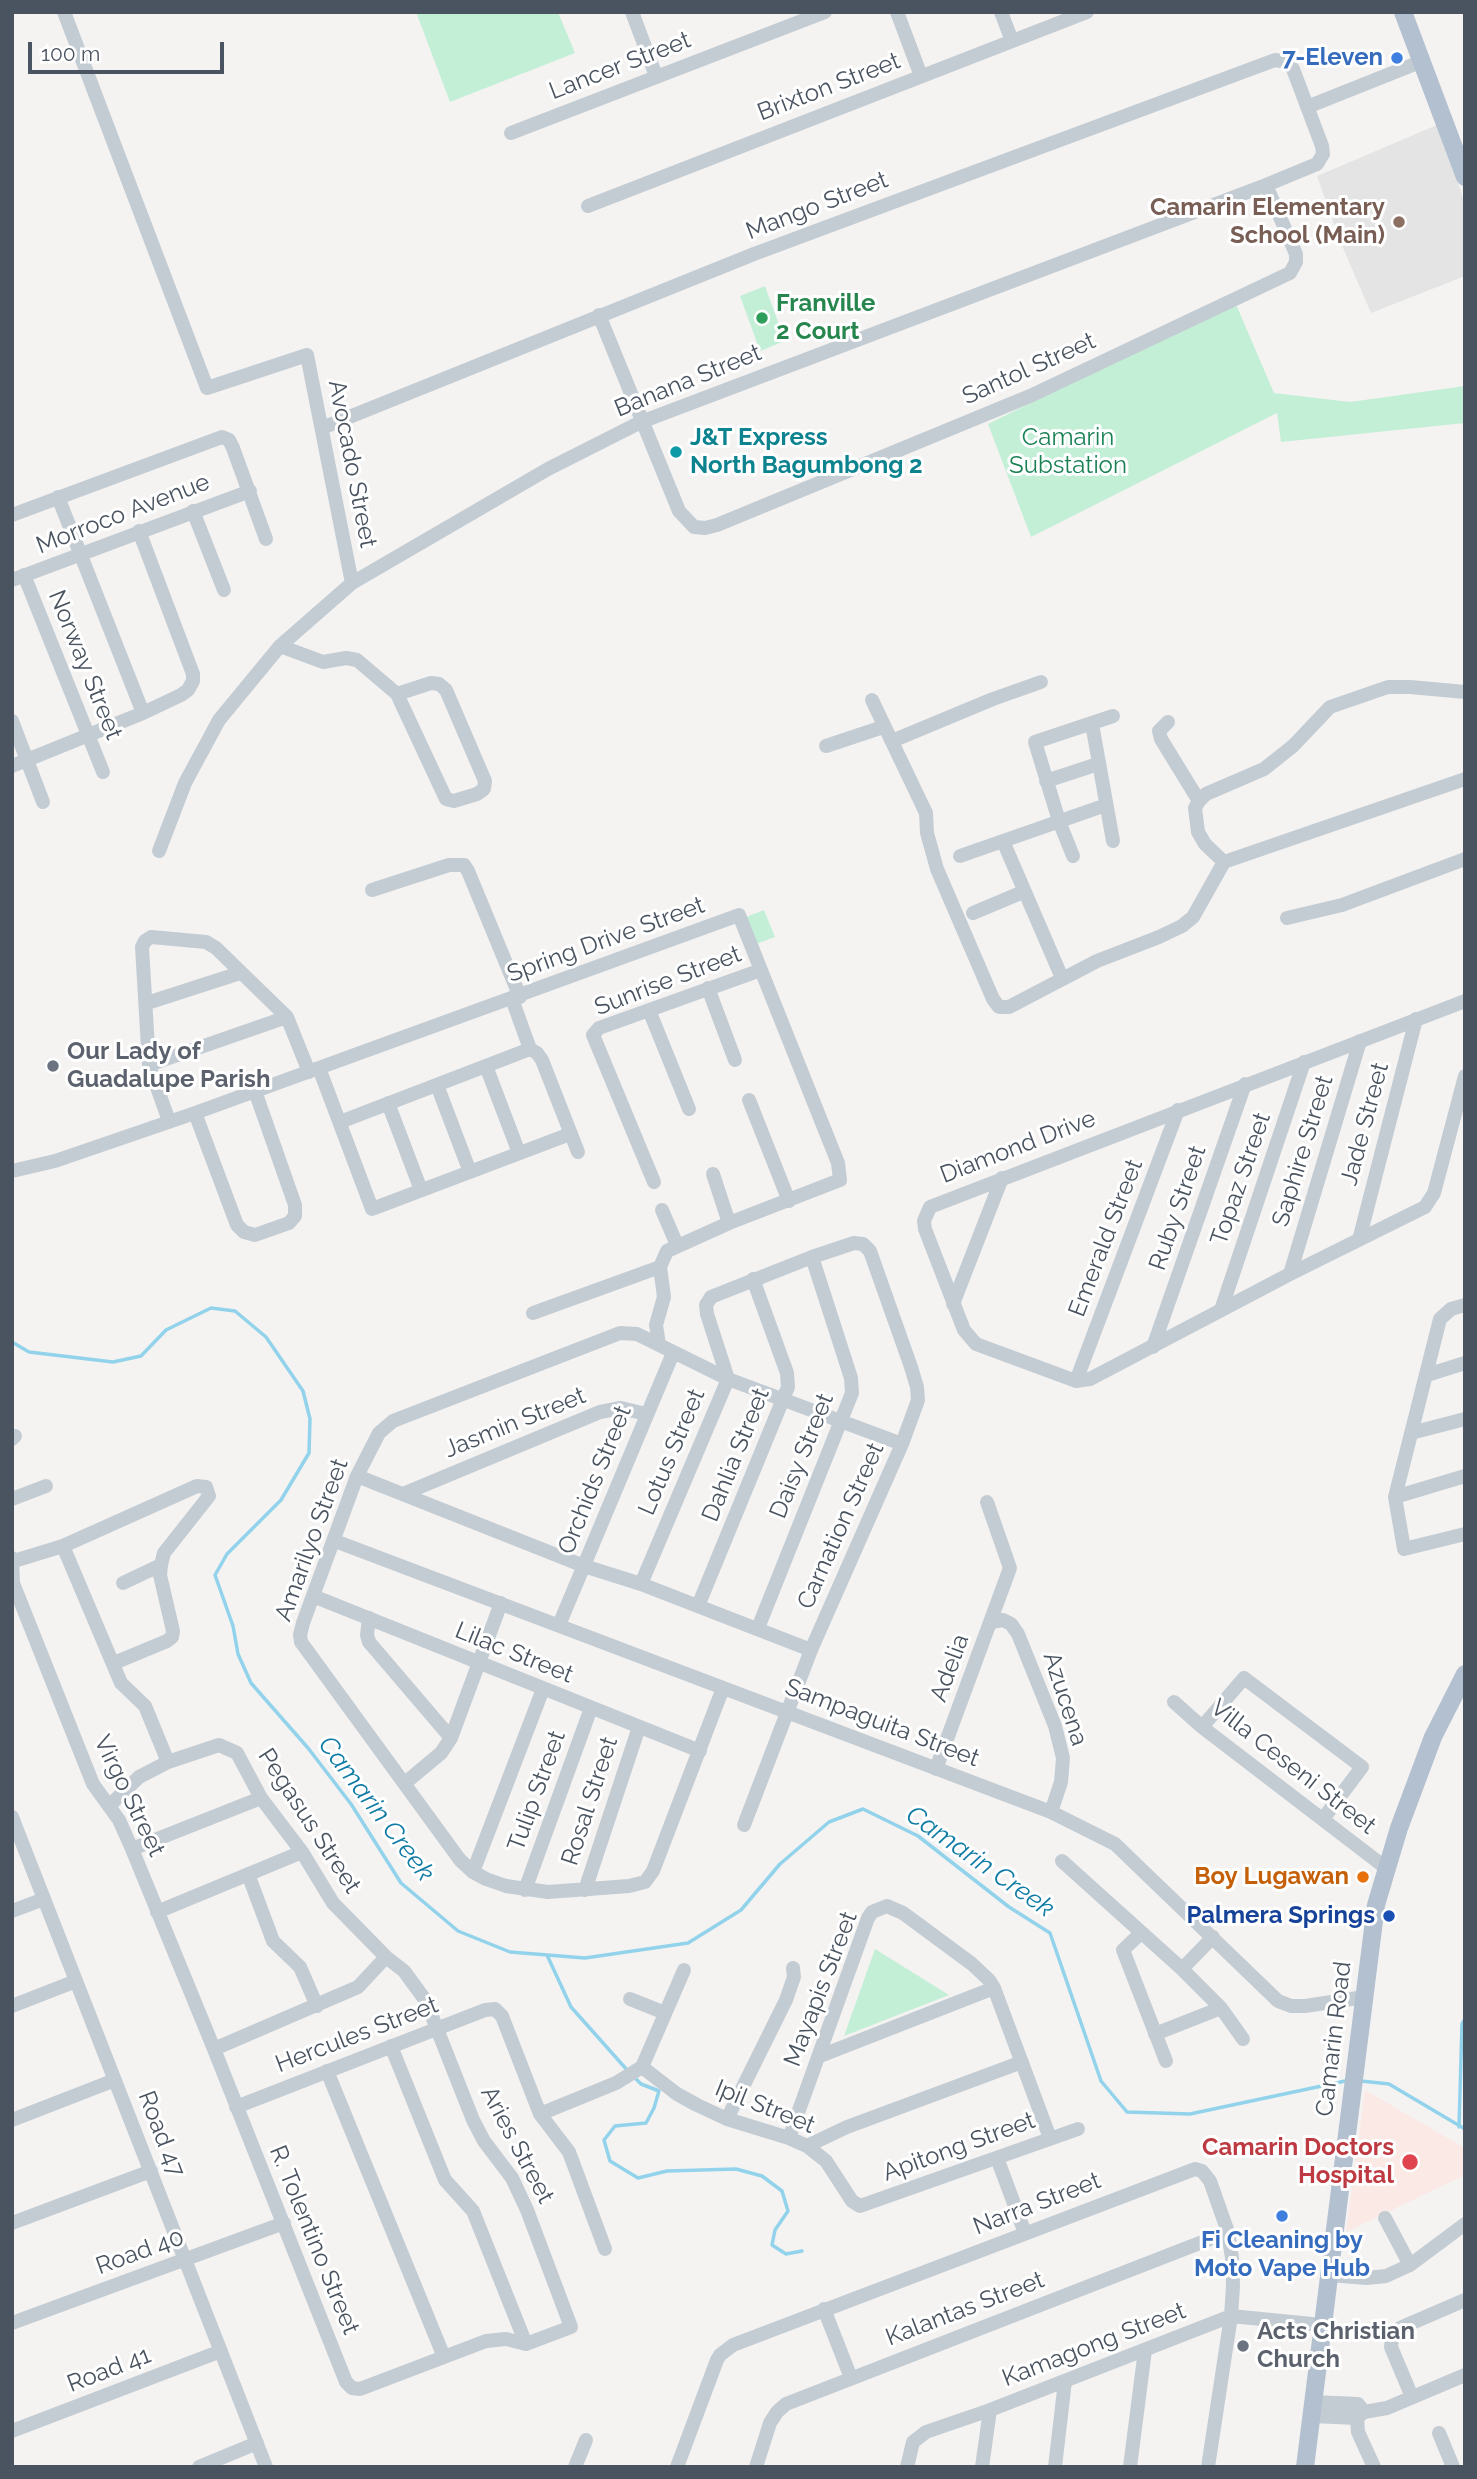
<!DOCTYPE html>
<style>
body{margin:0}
#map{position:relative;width:1477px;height:2479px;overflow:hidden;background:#f4f3f2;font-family:Raleway,sans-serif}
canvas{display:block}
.frame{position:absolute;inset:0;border:14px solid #4a5460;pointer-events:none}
.scale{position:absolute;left:28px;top:42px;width:196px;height:32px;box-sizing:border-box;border:4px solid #4a5460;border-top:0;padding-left:9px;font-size:21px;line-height:24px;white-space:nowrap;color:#4a5460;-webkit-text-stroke:5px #fff;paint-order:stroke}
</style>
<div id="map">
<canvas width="1477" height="2479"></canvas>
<div class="frame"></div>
<div class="scale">100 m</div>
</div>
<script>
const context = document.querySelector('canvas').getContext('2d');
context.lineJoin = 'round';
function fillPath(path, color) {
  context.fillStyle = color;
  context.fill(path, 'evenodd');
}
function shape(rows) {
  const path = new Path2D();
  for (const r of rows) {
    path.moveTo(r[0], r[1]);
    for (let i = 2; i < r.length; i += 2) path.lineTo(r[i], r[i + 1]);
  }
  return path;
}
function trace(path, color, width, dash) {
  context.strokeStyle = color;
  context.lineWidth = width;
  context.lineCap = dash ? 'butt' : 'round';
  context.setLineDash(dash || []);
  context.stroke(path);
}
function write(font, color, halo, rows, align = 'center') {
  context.font = font + ' Raleway,sans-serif';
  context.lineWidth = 6;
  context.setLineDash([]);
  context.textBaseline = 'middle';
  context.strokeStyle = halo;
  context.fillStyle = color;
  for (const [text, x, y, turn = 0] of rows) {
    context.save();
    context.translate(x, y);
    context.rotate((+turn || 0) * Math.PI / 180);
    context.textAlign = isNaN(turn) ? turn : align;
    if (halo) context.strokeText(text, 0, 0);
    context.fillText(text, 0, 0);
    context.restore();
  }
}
fillPath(shape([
 [1437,125,1465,203,1465,276,1371,313,1340,241,1317,176]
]), '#e5e4e4');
fillPath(shape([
 [1365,2090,1465,2148,1465,2175,1346,2232]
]), '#fbe9e6');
fillPath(shape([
 [416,12,558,12,575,53,450,102],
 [765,286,785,341,760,351,740,296],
 [1235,302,1274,393,1350,402,1465,386,1465,423,1281,442,1277,413,1031,537,988,424],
 [764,910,775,937,756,944,746,917],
 [875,1949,949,1995,844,2036]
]), '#c4efd7');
trace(shape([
 [12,1342,29,1352,113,1362,141,1356,166,1330,211,1308,235,1311,266,1337,303,1391,310,1419,309,1453,281,1500,227,1554,215,1575,233,1626,238,1654,251,1683,308,1748,351,1804,401,1883,458,1931,510,1952,585,1958,688,1943,741,1910,780,1864,829,1822,863,1809,918,1836,1009,1907,1050,1933,1101,2081,1127,2112,1190,2114,1350,2080],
 [547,1955,571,2007,628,2071],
 [633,2076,641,2084,659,2091,654,2108,646,2123,615,2126,604,2140,610,2161,638,2178,667,2171,736,2169,762,2176,782,2191,788,2211,775,2230,772,2245,786,2254,802,2251],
 [1361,2081,1389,2084,1465,2129],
 [1459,2127,1462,2024,1465,2019]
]), '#92d3eb', 3.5);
trace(shape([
 [64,12,207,388,307,355,352,583],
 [632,12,656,76],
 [897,12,921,76],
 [1001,12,1012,41],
 [1307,107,1420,62],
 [511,133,825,12],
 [588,206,1087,12],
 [599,315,679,511,694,527,705,528,717,525,1030,396,1290,273,1296,262,1296,254,1266,185],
 [58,497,143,713],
 [193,511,224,590],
 [12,515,222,437,229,440,233,448,266,539],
 [24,575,103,772],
 [12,580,250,491],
 [280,646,323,662,346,658,357,660,397,694,446,799,454,801,477,794,484,789,485,781,446,690,439,684,431,683,397,694],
 [872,700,926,813,927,833,937,869,993,999,999,1007,1009,1007,1097,961,1159,937,1182,926,1193,917,1224,862,1465,779],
 [12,721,43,802],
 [1168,722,1159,731,1161,739,1199,801],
 [1092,724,1113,841],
 [892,741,993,699,1041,682],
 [826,746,883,727],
 [12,766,143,713,181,695,188,690,193,681,193,674,139,531],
 [1046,781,1098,764],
 [1003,841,1062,978],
 [159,851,185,783,219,720,280,646,352,583,548,469,641,422,1266,185,1317,164,1323,154,1322,146,1293,69,1287,62,1275,60,754,254,322,428],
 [960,856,1106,805],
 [1073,856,1059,821,1035,742,1113,716],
 [1224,862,1205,844,1198,832,1195,808,1199,801,1206,794,1264,769,1293,746,1330,707,1388,687,1410,687,1465,692],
 [372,890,449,865,464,865,468,871,520,997],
 [973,913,1023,892],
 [1287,918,1342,905,1465,859],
 [708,988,735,1060],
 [512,999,530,1049,537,1053,542,1060,578,1152],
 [1465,1001,930,1207,924,1221,925,1229,964,1330,976,1344,1076,1381,1090,1379,1290,1274,1425,1207,1434,1193,1465,1076],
 [147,1003,240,973],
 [649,1010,689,1109],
 [149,1065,287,1017],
 [486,1066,519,1153],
 [319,1068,372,1209,570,1134],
 [437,1085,470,1172],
 [749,1100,789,1201],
 [388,1103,421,1190],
 [195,1113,237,1225,244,1232,255,1235,289,1223,295,1216,295,1205,255,1091],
 [169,1121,149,1065,142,947,145,941,151,937,206,942,216,948,287,1017,309,1072],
 [340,1122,530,1049],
 [12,1171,55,1161,195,1113,739,915,838,1163,840,1180,729,1223,667,1251,660,1267,664,1297,656,1325,659,1344],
 [713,1174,729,1223],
 [654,1182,593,1035,599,1028,761,970],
 [662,1210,677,1245],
 [1359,1240,1416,1019],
 [1290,1274,1360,1041],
 [953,1304,1002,1178],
 [1465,1305,1451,1309,1440,1319,1395,1497,1404,1549,1465,1534],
 [1221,1310,1304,1062],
 [533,1313,660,1267],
 [1153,1347,1245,1084],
 [1427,1375,1465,1363],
 [1076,1381,1178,1110],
 [1411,1433,1465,1419],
 [12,1439,15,1436],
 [357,1476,584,1566,641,1584,811,1650],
 [403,1494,600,1412,621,1408,646,1414],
 [1395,1497,1465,1476],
 [12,1499,46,1486],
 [335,1541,1051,1812,1115,1844,1278,2001,1291,2006,1305,2006,1364,1997],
 [63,1546,121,1683,145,1706,168,1762],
 [12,1558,13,1583,93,1784,119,1820,132,1849,214,2049,346,2382,352,2388,360,2389,486,2341,506,2339,526,2344,571,2327,527,2210,512,2178,484,2141,473,2120,426,2001,404,1971,386,1957,333,1903,302,1852,261,1798,237,1753,219,1745,168,1762,139,1777,110,1805],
 [14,1561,63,1546,197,1486,206,1487,209,1496,164,1553,161,1565,160,1575,173,1631,172,1637,167,1641,114,1663],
 [123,1583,161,1565],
 [641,1584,728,1379,707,1314,706,1305,711,1297,812,1257,854,1243,863,1244,870,1251,911,1367,917,1387,918,1400,902,1444,811,1650,744,1825],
 [313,1596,700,1751],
 [698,1606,788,1387,787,1373,753,1279],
 [369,1618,367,1635,369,1642,451,1738],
 [991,1622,1003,1620,1011,1624,1018,1634,1055,1726,1063,1758,1061,1782,1051,1812],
 [559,1625,673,1353],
 [758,1628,852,1393,851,1378,812,1257],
 [723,1688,653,1871,645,1882,629,1886,548,1892,506,1886,486,1879,473,1872,460,1860,301,1642,300,1635,303,1623,357,1476,379,1433,393,1421,620,1333,637,1334,728,1379,902,1444],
 [1174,1702,1202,1727,1386,1868],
 [1202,1727,1244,1678,1362,1767,1323,1819],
 [936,1769,1010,1568,987,1502],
 [405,1783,441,1753,451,1738,501,1603],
 [12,1817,266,2467],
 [132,1849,261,1798],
 [1062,1861,1182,1969,1221,2008,1243,2039],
 [473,1872,543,1689],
 [248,1874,273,1941,300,1967,317,2006],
 [525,1890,591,1708],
 [585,1890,639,1727],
 [12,1911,44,1899],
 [157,1912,302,1852],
 [1141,1933,1123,1950,1166,2061],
 [1182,1969,1213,1937],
 [630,1999,665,2013],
 [12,2006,76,1981],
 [1155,2034,1221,2008],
 [391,2046,445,2180,473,2211,526,2344],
 [214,2049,358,1987,386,1957],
 [820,2056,994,1988],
 [642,2067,677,2094,697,2105,727,2119,789,2138,807,2146,826,2161,852,2201,860,2206,1078,2129],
 [327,2071,444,2357],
 [236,2107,485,2010,495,2009,502,2016,540,2114,569,2152,605,2249],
 [540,2114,616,2083,642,2067,684,1970],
 [727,2119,786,2000,794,1977,793,1968],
 [12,2120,115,2080],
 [789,2138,868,1918,872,1912,887,1906,903,1913,972,1964,989,1980,994,1988,1050,2138],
 [807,2146,847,2127,1022,2062],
 [997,2158,1025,2233],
 [1385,2218,1410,2265],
 [12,2223,151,2171],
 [1328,2275,1367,2278,1386,2276,1410,2265,1465,2224],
 [824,2309,851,2378],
 [12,2323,284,2223],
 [1412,2397,1391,2347,1392,2336,1400,2328,1465,2300],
 [1313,2402,1358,2404,1364,2412],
 [1312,2416,1357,2418,1364,2412,1387,2408,1465,2375],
 [1357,2418,1358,2432,1374,2467],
 [12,2431,221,2351],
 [1439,2433,1453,2467],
 [199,2467,257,2443],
 [575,2467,586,2440],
 [677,2467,717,2360,720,2355,733,2345,1195,2169,1202,2171,1210,2181,1228,2232,1232,2258,1233,2286,1231,2316,1208,2467],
 [756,2467,770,2423,777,2412,786,2404,1228,2232],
 [907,2467,913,2442,926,2432,990,2410,1231,2316,1322,2325],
 [982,2467,990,2410],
 [1055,2467,1065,2381],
 [1130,2467,1145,2350]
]), '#c4ccd3', 14);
trace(shape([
 [1403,12,1465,177],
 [1305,2467,1376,1905,1399,1828,1433,1737,1465,1674]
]), '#b3c0d0', 18);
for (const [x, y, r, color] of [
 [1397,58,7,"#3f7fe0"],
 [1399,222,7,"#8d6e63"],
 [762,318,7,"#2e9e5b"],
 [676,452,7,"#0f9aa8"],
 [53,1066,7,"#6b7280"],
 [1363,1877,7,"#e8710a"],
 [1389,1916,7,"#1a4fb4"],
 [1410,2162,9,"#e0444e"],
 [1282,2216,7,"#3f7fe0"],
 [1243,2346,7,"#6b7280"]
]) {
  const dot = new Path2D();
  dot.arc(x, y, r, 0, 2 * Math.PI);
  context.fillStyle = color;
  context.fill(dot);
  trace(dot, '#fff', 2.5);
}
write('bold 24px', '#366cbe', '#fff', [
 ["7-Eleven",1383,58],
 ["Fi Cleaning by",1282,2241,"center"],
 ["Moto Vape Hub",1282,2269,"center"]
], 'right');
write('24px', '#4a5460', '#fff', [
 ["Lancer Street",620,66,-21],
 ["Brixton Street",829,87,-21],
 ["Mango Street",817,206,-21],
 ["Santol Street",1029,369,-24],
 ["Banana Street",688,381,-22],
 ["Avocado Street",352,464,79],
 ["Morroco Avenue",123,514,-21],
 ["Norway Street",85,665,68],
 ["Spring Drive Street",606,940,-20],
 ["Sunrise Street",668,981,-21],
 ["Jade Street",1365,1124,-75],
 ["Diamond Drive",1018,1147,-21],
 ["Saphire Street",1303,1151,-73],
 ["Topaz Street",1241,1179,-71],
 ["Ruby Street",1178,1208,-71],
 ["Emerald Street",1106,1238,-69],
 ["Jasmin Street",515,1423,-22],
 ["Lotus Street",672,1452,-67],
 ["Dahlia Street",736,1455,-68],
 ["Daisy Street",802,1456,-68],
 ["Orchids Street",595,1480,-68],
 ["Carnation Street",841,1526,-66],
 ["Amarilyo Street",312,1540,-70],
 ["Lilac Street",514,1653,22],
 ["Adelia",950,1668,-70],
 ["Azucena",1065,1699,72],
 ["Sampaguita Street",882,1723,21],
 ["Villa Ceseni Street",1293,1767,38],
 ["Tulip Street",537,1791,-70],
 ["Virgo Street",129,1796,64],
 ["Rosal Street",590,1801,-72],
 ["Pegasus Street",309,1821,57],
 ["Mayapis Street",821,1989,-69],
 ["Hercules Street",357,2035,-21],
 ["Camarin Road",1334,2039,-83],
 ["Ipil Street",765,2107,22],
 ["Road 47",161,2134,69],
 ["Aries Street",517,2145,62],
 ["Apitong Street",959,2147,-20],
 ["Narra Street",1037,2204,-21],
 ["R. Tolentino Street",314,2240,68],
 ["Road 40",140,2252,-20],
 ["Kalantas Street",965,2309,-21],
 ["Kamagong Street",1094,2345,-21],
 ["Road 41",109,2370,-21]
]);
write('bold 24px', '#785e54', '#fff', [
 ["Camarin Elementary",1385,208],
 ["School (Main)",1385,236]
], 'right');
write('bold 24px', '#27864d', '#fff', [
 ["Franville",776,304],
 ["2 Court",776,332]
], 'left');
write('bold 24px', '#0d838f', '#fff', [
 ["J&T Express",690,438],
 ["North Bagumbong 2",690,466]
], 'left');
write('24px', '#1a8155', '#fff', [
 ["Camarin",1068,438],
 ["Substation",1068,466]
]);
write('bold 24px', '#5b616d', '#fff', [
 ["Our Lady of",67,1052],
 ["Guadalupe Parish",67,1080],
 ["Acts Christian",1257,2332],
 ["Church",1257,2360]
], 'left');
write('bold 24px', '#c56008', '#fff', [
 ["Boy Lugawan",1349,1877]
], 'right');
write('bold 24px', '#164399', '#fff', [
 ["Palmera Springs",1375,1916]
], 'right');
write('bold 24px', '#be3a42', '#fff', [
 ["Camarin Doctors",1394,2148],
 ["Hospital",1394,2176]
], 'right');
write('italic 26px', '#107ca5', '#fff', [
 ["Camarin Creek",376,1809,53],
 ["Camarin Creek",980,1862,35]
]);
</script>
